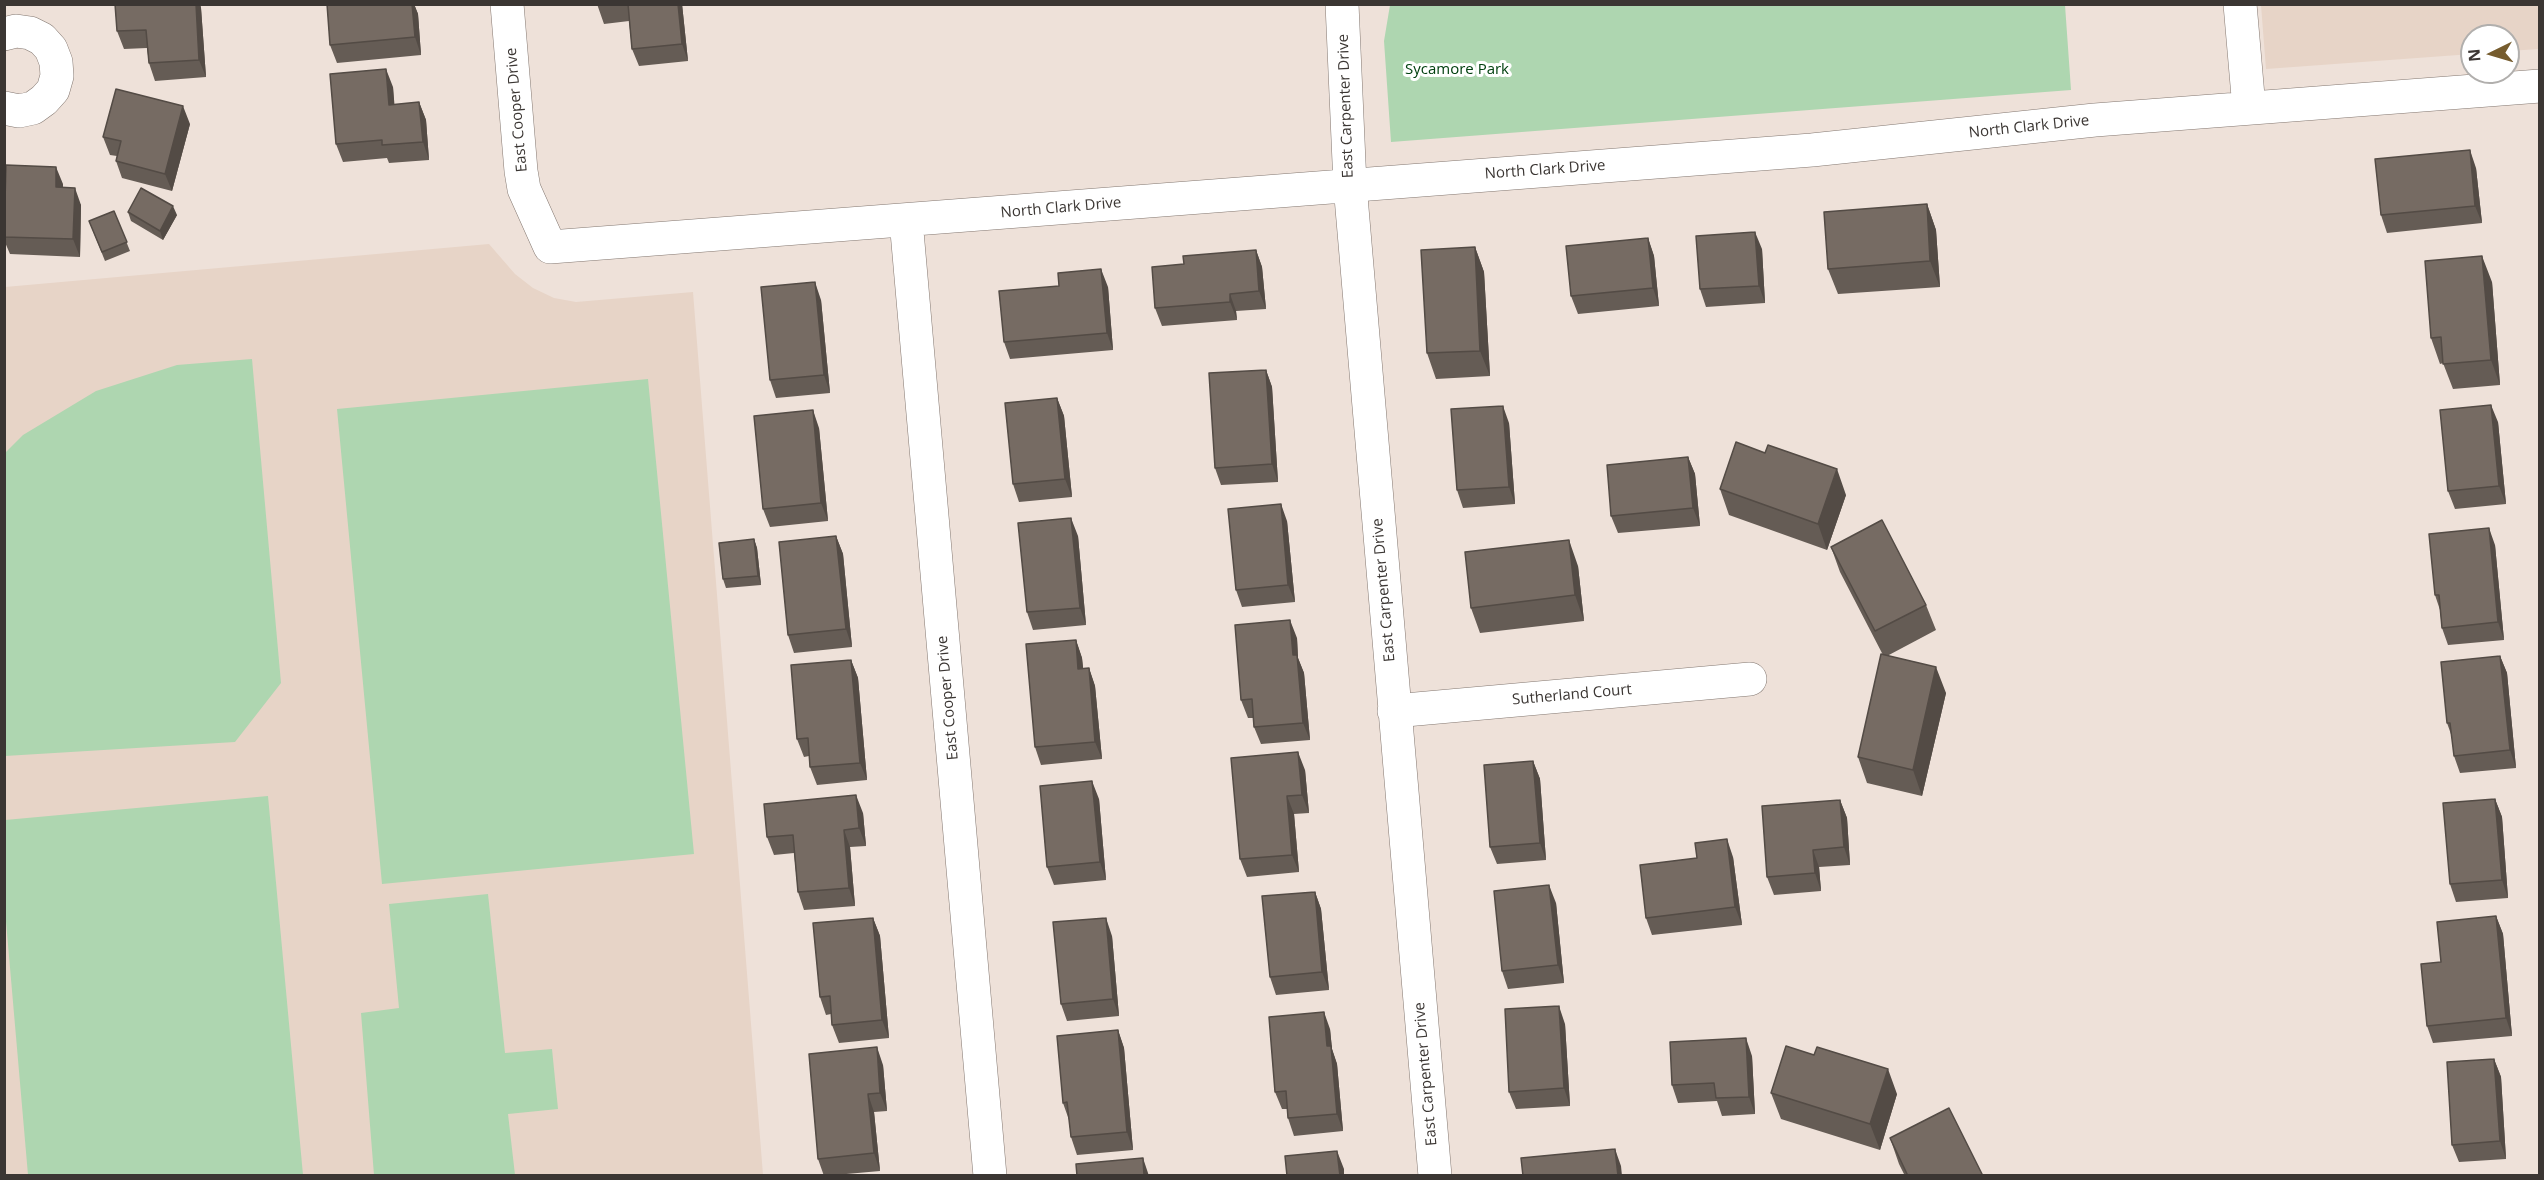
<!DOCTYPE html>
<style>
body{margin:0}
#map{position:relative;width:2544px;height:1180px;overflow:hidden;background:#eee1d9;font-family:"Open Sans",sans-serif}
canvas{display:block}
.frame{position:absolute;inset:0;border:6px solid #3b3633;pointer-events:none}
.north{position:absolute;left:2460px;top:24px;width:60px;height:60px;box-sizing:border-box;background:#fff;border:2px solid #b1afad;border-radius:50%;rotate:265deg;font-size:16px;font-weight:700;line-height:24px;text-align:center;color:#3b3633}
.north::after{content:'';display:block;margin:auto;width:21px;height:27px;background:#765c2e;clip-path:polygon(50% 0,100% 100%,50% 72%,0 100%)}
</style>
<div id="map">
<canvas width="2544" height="1180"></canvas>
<div class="frame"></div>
<div class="north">N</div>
</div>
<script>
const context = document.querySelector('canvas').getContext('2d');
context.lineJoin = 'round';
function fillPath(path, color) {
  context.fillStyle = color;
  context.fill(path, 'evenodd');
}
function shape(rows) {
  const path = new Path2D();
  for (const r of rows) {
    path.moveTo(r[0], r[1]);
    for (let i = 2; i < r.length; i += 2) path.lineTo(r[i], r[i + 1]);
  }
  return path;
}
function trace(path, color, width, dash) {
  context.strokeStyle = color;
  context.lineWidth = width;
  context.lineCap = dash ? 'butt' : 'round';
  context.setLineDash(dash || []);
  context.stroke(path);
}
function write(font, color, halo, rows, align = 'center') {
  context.font = font + ' "Open Sans",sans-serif';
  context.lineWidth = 6;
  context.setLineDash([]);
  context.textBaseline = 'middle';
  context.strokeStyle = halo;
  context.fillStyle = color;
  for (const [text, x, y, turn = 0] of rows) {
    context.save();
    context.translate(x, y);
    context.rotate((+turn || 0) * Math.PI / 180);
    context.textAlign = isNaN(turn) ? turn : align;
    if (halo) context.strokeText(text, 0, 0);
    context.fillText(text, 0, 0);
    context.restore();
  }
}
fillPath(shape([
 [2261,5,2539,5,2539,49,2508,51,2508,36,2472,36,2472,54,2266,69],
 [489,244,515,274,533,288,554,298,576,302,693,292,763,1175,5,1176,5,287]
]), '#e7d4c7');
fillPath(shape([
 [1390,5,2065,5,2071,90,1391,142,1384,41],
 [252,359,281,683,235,742,5,756,5,453,23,435,96,391,177,365],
 [648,379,694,854,382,884,337,409],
 [268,796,303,1175,28,1175,5,910,5,820],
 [488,894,505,1053,552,1049,558,1109,508,1114,515,1175,374,1175,361,1013,399,1008,389,904]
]), '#aed6b0');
const minor = shape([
 [507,4,521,171,524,189,550,247,1812,150,2095,120,2540,86],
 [1342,4,1350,185,1435,1176],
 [2240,4,2249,108],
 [4,34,16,31,30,33,42,39,51,49,56,62,57,76,53,90,44,100,33,108,19,111,4,108],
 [906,220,990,1176],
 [1394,711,1750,679]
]);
trace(minor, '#837770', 34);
trace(minor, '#fff', 33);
fillPath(shape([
 [115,4,200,4,201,8,206,77,155,81,149,63,147,48,124,49,117,31],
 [327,4,414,4,418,14,421,55,337,63,330,45],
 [597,4,682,4,688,61,639,66,632,49,629,21,604,24],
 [393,87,394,105,419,102,426,120,429,160,389,163,387,158,343,162,336,144],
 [190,124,172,191,122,178,116,161,117,156,110,155,103,137],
 [2476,168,2482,223,2387,233,2381,215],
 [63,184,63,187,81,205,80,257,10,254,4,240,4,201],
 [1927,204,1936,230,1940,287,1838,294,1828,269],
 [114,211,130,251,105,261,89,221],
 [128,212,177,215,163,240,131,221],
 [1648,238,1654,256,1659,306,1578,314,1571,296],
 [1475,247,1484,272,1490,376,1436,379,1427,353],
 [1762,249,1765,303,1706,307,1700,289],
 [1256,250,1262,267,1266,309,1236,311,1237,320,1162,326,1155,308,1184,264],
 [2492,282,2500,385,2453,389,2443,363,2440,364,2431,338],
 [1059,286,1108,287,1113,350,1010,359,1004,342],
 [821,300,830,393,776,398,770,380],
 [1266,370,1272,387,1278,482,1221,485,1215,468],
 [1057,398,1064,416,1072,497,1019,502,1013,484],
 [2498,422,2506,504,2455,509,2448,491],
 [1509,423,1515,504,1463,508,1457,490],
 [819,428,828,521,770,527,763,509],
 [1688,457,1695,474,1700,526,1618,533,1611,516],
 [1720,489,1846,495,1827,550,1729,515],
 [1287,521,1295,602,1242,607,1236,590],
 [836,536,843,554,852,647,794,653,788,635],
 [1078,536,1086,625,1033,630,1027,612],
 [754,539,757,548,761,585,726,588,723,579],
 [2495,545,2504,640,2448,645,2442,628,2440,610,2435,595],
 [1831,547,1926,605,1936,630,1887,656,1946,693,1922,796,1867,783,1858,757,1883,655,1840,572],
 [1578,566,1584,621,1480,633,1471,608],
 [1297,638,1298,658,1304,673,1310,740,1261,744,1254,727,1253,718,1248,718,1241,700],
 [1076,640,1082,658,1083,668,1089,668,1095,686,1102,759,1041,765,1035,747],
 [2500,656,2507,673,2516,768,2460,773,2454,756,2452,737,2447,723],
 [851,660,858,678,867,780,817,785,810,767,809,756,804,757,797,739],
 [1533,761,1540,779,1546,860,1497,864,1490,847],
 [1305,770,1309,813,1294,814,1299,872,1247,877,1240,859],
 [1099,799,1106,880,1054,885,1047,867],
 [2495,799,2502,817,2508,898,2456,902,2450,884],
 [1840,800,1847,818,1850,865,1819,867,1821,891,1774,895,1767,877],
 [863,813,866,846,850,847,855,906,804,910,798,892,794,853,774,855,767,837],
 [1733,857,1742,925,1652,935,1646,918,1697,858],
 [1315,892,1321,909,1329,990,1276,995,1270,977],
 [1556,903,1564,983,1508,989,1502,971],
 [2496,916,2503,934,2512,1036,2433,1043,2427,1026,2441,962],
 [873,918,880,936,889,1038,839,1043,832,1025,831,1014,826,1015,820,997],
 [1112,936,1119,1016,1067,1021,1061,1004],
 [1565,1024,1570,1106,1516,1109,1509,1092],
 [1330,1029,1332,1049,1337,1064,1343,1131,1294,1136,1288,1118,1287,1109,1282,1109,1275,1092],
 [1118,1030,1124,1048,1133,1150,1077,1155,1071,1137,1069,1120,1063,1103],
 [1752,1056,1755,1114,1722,1116,1717,1101,1678,1103,1672,1085],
 [2494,1059,2501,1077,2506,1159,2459,1162,2452,1145],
 [883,1065,887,1111,874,1112,880,1171,824,1176,818,1159],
 [1771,1093,1897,1094,1880,1150,1781,1119],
 [1890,1138,1983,1176,1905,1176,1899,1164]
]), '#655c55');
fillPath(shape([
 [196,4,200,4,201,8,206,77,199,60],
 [412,4,414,4,418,14,421,55,415,37],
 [678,4,682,4,688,61,682,44],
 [386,69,393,87,396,123,389,105],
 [419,102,426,120,429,160,423,142],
 [183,106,190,124,172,191,165,174],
 [2470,150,2476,168,2482,223,2475,206],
 [56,167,63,184,62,205,56,187],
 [75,188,81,205,80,257,73,239],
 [1927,204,1936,230,1940,287,1930,261],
 [173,206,177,215,163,240,160,231],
 [1755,232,1762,249,1765,303,1759,286],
 [1648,238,1654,256,1659,306,1653,288],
 [1475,247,1484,272,1490,376,1480,351],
 [1256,250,1262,267,1266,309,1259,291],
 [2482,256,2492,282,2500,385,2491,360],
 [1101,269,1108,287,1113,350,1107,333],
 [815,282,821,300,830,393,824,375],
 [1230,294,1236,311,1237,320,1230,302],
 [1266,370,1272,387,1278,482,1272,464],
 [1057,398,1064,416,1072,497,1065,479],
 [2491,405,2498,422,2506,504,2499,486],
 [1503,406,1509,423,1515,504,1509,487],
 [813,410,819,428,828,521,821,503],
 [1688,457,1695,474,1700,526,1693,508],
 [1837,469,1846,495,1827,550,1818,524],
 [1281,504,1287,521,1295,602,1288,585],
 [1071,518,1078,536,1086,625,1080,608],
 [2489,528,2495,545,2504,640,2498,622],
 [836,536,843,554,852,647,846,629],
 [754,539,757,548,761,585,758,576],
 [1569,540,1578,566,1584,621,1575,595],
 [1290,620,1297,638,1298,658,1304,673,1310,740,1303,723,1293,655],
 [1076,640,1082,658,1085,686,1078,669],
 [2500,656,2507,673,2516,768,2510,750],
 [851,660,858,678,867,780,860,763],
 [1936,667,1946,693,1922,796,1913,770],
 [1089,668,1095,686,1102,759,1095,742],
 [1298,752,1305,770,1309,813,1302,795],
 [1533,761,1540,779,1546,860,1540,843],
 [1092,781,1099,799,1106,880,1100,862],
 [856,795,863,813,866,846,859,828],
 [1287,796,1294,814,1299,872,1292,855],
 [2495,799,2502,817,2508,898,2502,880],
 [1840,800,1847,818,1850,865,1844,847],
 [844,830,850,847,855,906,849,888],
 [1727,839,1733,857,1742,925,1735,907],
 [1813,850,1819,867,1821,891,1815,873],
 [1549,885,1556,903,1564,983,1558,965],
 [1315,892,1321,909,1329,990,1322,972],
 [2496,916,2503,934,2512,1036,2506,1018],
 [873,918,880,936,889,1038,882,1020],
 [1106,918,1112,936,1119,1016,1113,999],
 [1559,1006,1565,1024,1570,1106,1564,1088],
 [1324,1012,1330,1029,1332,1049,1337,1064,1343,1131,1337,1114,1327,1046],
 [1118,1030,1124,1048,1133,1150,1127,1132],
 [1746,1038,1752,1056,1755,1114,1749,1097],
 [877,1047,883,1065,887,1111,880,1093],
 [2494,1059,2501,1077,2506,1159,2500,1141],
 [1888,1069,1897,1094,1880,1150,1870,1124],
 [868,1094,874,1112,880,1171,874,1153],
 [1615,1149,1621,1166,1622,1176,1618,1176],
 [1337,1151,1344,1169,1344,1176,1340,1176],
 [1143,1158,1149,1176,1144,1176]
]), '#534b45');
const building = shape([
 [115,4,196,4,199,60,149,63,146,30,117,31,115,4],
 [327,4,412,4,415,37,330,45,327,4],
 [628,4,678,4,682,44,632,49,628,4],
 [386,69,389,105,419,102,423,142,382,145,382,140,336,144,330,74,386,69],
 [116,89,183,106,165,174,116,161,121,141,103,137,116,89],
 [2470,150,2475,206,2381,215,2375,159,2470,150],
 [6,165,56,167,56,187,75,188,73,239,4,237,6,165],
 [141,188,173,206,160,231,128,212,141,188],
 [1927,204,1930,261,1828,269,1824,212,1927,204],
 [114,211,127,242,102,252,89,221,114,211],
 [1755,232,1759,286,1700,289,1696,236,1755,232],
 [1648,238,1653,288,1571,296,1566,246,1648,238],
 [1475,247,1480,351,1427,353,1421,250,1475,247],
 [1256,250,1259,291,1230,294,1230,302,1155,308,1152,267,1184,264,1183,256,1256,250],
 [2482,256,2491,360,2443,364,2441,337,2431,338,2425,261,2482,256],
 [1101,269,1107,333,1004,342,999,291,1059,286,1058,273,1101,269],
 [815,282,824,375,770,380,761,287,815,282],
 [1266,370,1272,464,1215,468,1209,373,1266,370],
 [1057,398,1065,479,1013,484,1005,403,1057,398],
 [2491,405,2499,486,2448,491,2440,410,2491,405],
 [1503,406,1509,487,1457,490,1451,409,1503,406],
 [813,410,821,503,763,509,754,416,813,410],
 [1736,442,1765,453,1768,445,1837,469,1818,524,1720,489,1736,442],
 [1688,457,1693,508,1611,516,1607,465,1688,457],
 [1281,504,1288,585,1236,590,1228,509,1281,504],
 [1071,518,1080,608,1027,612,1018,523,1071,518],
 [1882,520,1926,605,1875,631,1831,547,1882,520],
 [2489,528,2498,622,2442,628,2439,595,2435,595,2429,534,2489,528],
 [836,536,846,629,788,635,779,542,836,536],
 [754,539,758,576,723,579,719,543,754,539],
 [1569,540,1575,595,1471,608,1465,552,1569,540],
 [1290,620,1293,655,1297,655,1303,723,1254,727,1252,699,1241,700,1235,625,1290,620],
 [1076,640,1078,669,1089,668,1095,742,1035,747,1026,644,1076,640],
 [1881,654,1936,667,1913,770,1858,757,1881,654],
 [2500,656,2510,750,2454,756,2450,723,2447,723,2441,662,2500,656],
 [851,660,860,763,810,767,808,738,797,739,791,665,851,660],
 [1298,752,1302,795,1287,796,1292,855,1240,859,1231,758,1298,752],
 [1533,761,1540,843,1490,847,1484,765,1533,761],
 [1092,781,1100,862,1047,867,1040,786,1092,781],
 [856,795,859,828,844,830,849,888,798,892,793,835,767,837,764,804,856,795],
 [2495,799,2502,880,2450,884,2443,803,2495,799],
 [1840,800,1844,847,1813,850,1815,873,1767,877,1762,806,1840,800],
 [1727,839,1735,907,1646,918,1640,865,1697,858,1695,843,1727,839],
 [1549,885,1558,965,1502,971,1494,891,1549,885],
 [1315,892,1322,972,1270,977,1262,896,1315,892],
 [2496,916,2506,1018,2427,1026,2421,964,2441,962,2437,922,2496,916],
 [873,918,882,1020,832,1025,830,996,820,997,813,923,873,918],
 [1106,918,1113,999,1061,1004,1053,922,1106,918],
 [1559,1006,1564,1088,1509,1092,1505,1009,1559,1006],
 [1324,1012,1327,1046,1331,1046,1337,1114,1288,1118,1286,1091,1275,1092,1269,1017,1324,1012],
 [1118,1030,1127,1132,1071,1137,1067,1102,1063,1103,1057,1036,1118,1030],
 [1746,1038,1749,1097,1716,1098,1714,1083,1672,1085,1670,1042,1746,1038],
 [1786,1046,1814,1055,1817,1047,1888,1069,1870,1124,1771,1093,1786,1046],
 [877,1047,880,1093,868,1094,874,1153,818,1159,809,1054,877,1047],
 [2494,1059,2500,1141,2452,1145,2447,1062,2494,1059],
 [1949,1108,1983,1176,1908,1176,1890,1138,1949,1108],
 [1615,1149,1618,1176,1523,1176,1521,1158,1615,1149],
 [1337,1151,1340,1176,1287,1176,1285,1156,1337,1151],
 [1143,1158,1144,1176,1077,1176,1076,1164,1143,1158]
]);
fillPath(building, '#766b63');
trace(building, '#534b45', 1.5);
write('15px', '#00400f', '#fff', [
 ["Sycamore Park",1457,70]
]);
write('15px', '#3b3633', '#fff', [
 ["East Carpenter Drive",1346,106,-92],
 ["East Cooper Drive",517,110,-95],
 ["North Clark Drive",2029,127,-6],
 ["North Clark Drive",1545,170,-4],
 ["North Clark Drive",1061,208,-5],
 ["East Carpenter Drive",1384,590,-95],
 ["Sutherland Court",1572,695,-5],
 ["East Cooper Drive",948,698,-95],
 ["East Carpenter Drive",1426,1074,-95]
]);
</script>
